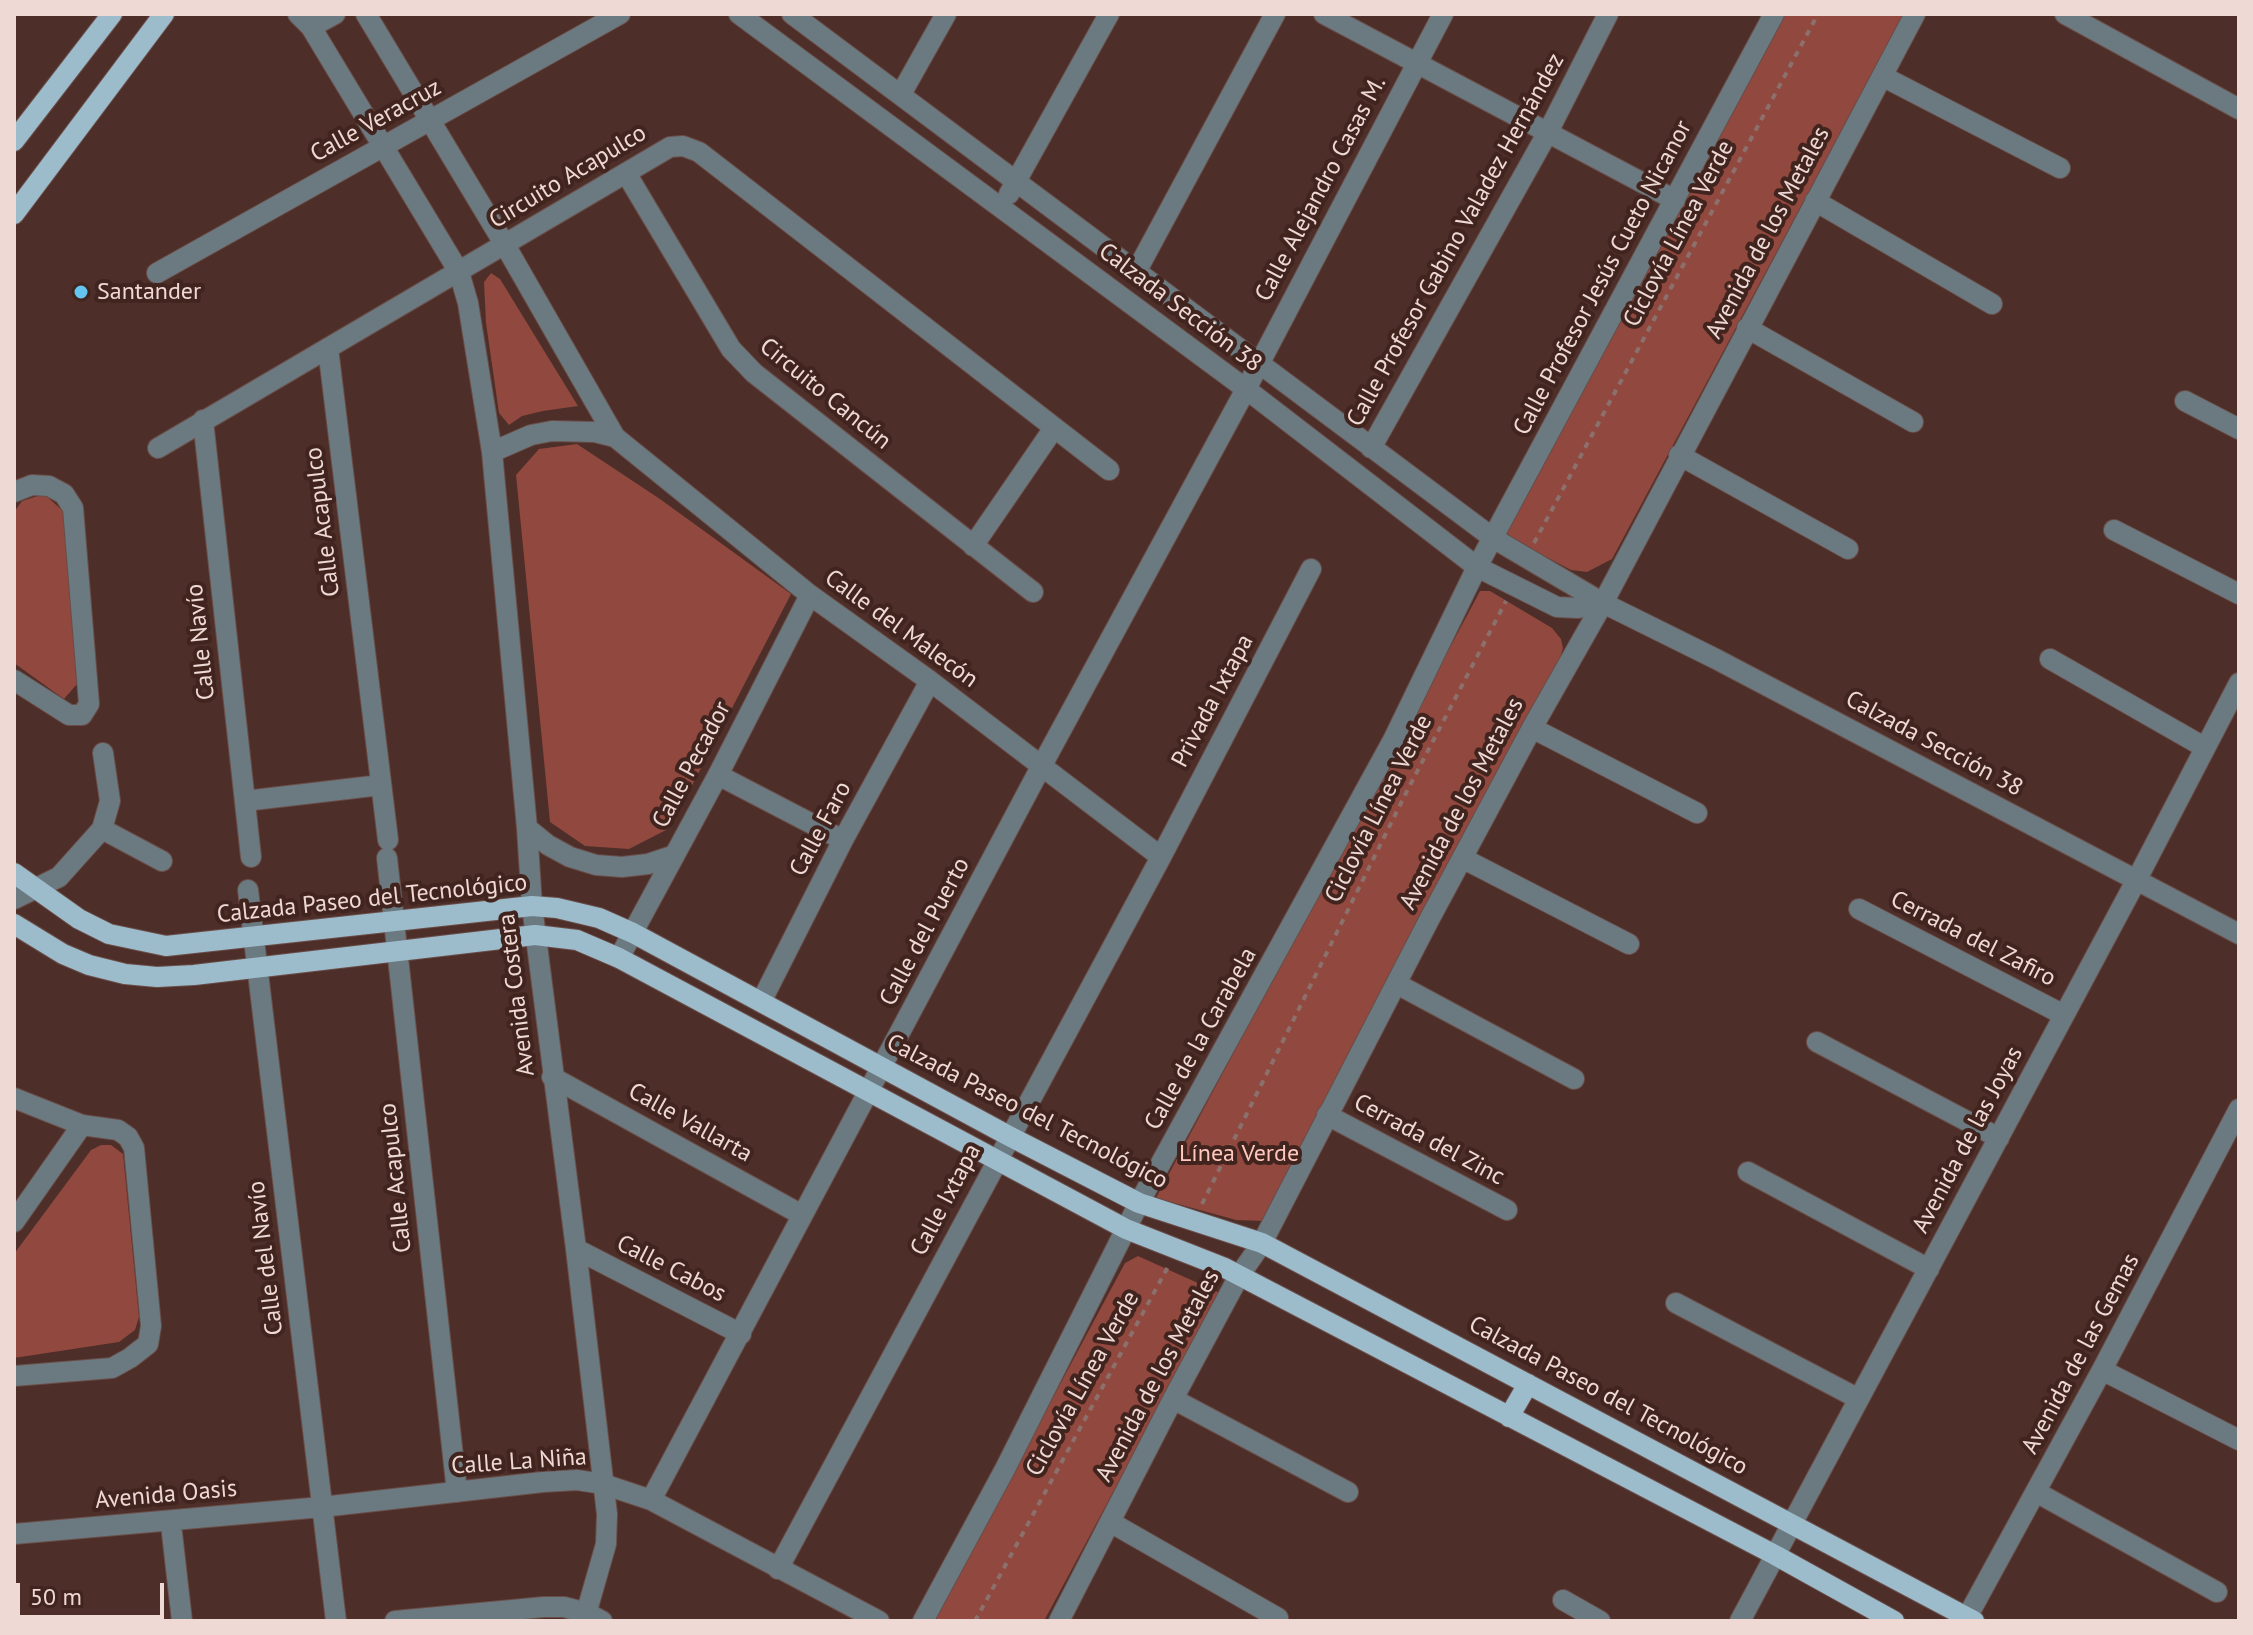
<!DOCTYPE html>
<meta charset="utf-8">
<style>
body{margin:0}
#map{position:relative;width:2253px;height:1635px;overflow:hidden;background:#4d2e29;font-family:"PT Sans",sans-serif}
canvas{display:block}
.frame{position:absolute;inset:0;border:16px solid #eed9d5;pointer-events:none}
.scale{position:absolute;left:16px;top:1583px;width:148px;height:36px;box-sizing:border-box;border:4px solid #eed9d5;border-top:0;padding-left:10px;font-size:24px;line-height:28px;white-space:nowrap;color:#eed9d5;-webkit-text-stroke:6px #42241f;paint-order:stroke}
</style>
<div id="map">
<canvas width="2253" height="1635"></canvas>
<div class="frame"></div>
<div class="scale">50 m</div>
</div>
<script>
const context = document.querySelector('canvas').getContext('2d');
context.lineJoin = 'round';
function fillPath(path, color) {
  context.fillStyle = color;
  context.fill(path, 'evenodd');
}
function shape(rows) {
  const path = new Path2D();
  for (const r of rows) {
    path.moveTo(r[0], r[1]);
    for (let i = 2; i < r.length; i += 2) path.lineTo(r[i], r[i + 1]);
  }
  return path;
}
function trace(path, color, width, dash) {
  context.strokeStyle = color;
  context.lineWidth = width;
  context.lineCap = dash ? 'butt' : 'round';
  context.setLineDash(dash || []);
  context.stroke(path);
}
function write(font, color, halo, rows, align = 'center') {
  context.font = font + ' "PT Sans",sans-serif';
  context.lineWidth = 8;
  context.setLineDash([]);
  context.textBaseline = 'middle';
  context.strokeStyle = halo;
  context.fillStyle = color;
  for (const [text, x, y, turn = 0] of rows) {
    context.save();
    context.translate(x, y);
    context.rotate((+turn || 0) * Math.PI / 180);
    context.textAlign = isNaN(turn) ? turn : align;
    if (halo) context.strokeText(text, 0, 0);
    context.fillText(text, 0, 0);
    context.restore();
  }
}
fillPath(shape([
 [1781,14,1904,14,1612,559,1587,572,1571,570,1502,534],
 [491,273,500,279,578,406,543,411,522,416,509,425,499,413,486,323,484,282],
 [577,444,660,499,791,594,670,828,629,849,585,846,550,822,516,475,539,449],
 [44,494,63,511,77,684,64,699,14,663,14,512,22,501],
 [1480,591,1490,591,1552,628,1561,639,1563,648,1560,658,1264,1221,1236,1220,1156,1198],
 [101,1145,111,1145,123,1154,139,1317,135,1330,119,1342,14,1358,14,1254,91,1150],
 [1138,1256,1220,1293,1044,1621,933,1621,1125,1263]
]), '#91483e');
const minor = shape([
 [298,14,311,27,459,272,468,303,492,452,527,828,532,906,576,1249,607,1514,606,1544,584,1621],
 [366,14,505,245,615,437,810,595,930,681,1161,857],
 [739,14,1246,389,1477,567,1557,607,1578,608,1603,603],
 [792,14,1493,538,1603,603,1716,659,2239,934],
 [1324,14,1675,200],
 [2065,14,2239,109],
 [311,27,335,14],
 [1882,76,2060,168],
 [901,94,946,14],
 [626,173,731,349,754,373,1033,592],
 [1009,194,1109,14],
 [1815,201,1992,304],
 [1136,272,1275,14],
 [157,273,620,14],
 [1747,328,1913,422],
 [328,348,388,840],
 [2185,401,2239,429],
 [203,420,251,857],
 [158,448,670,147,683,146,699,152,1109,470],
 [1371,448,1548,132,1608,14],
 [492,452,531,435,552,431,595,432,615,437],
 [1679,455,1848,549],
 [14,492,32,485,49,486,64,494,73,508,89,704,82,715,69,715,14,680],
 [2114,530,2239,594],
 [973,546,1054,428],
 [2050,659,2204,747],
 [1532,728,1697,813],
 [718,775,843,840],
 [245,801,381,785],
 [527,828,548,845,570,857,596,865,622,867,648,864,672,856],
 [102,829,162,861],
 [387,858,457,1492],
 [1462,858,1629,944],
 [248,890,336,1621],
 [14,899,59,877,102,829,110,801,103,753],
 [1859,909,2064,1015],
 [619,958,718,775,810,595],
 [1397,984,1574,1079],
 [761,1002,843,840,930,681],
 [1817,1042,1999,1138],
 [552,1077,802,1215],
 [14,1098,82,1125,118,1130,128,1137,134,1148,151,1326,148,1344,130,1358,112,1368,14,1376],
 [1327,1115,1507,1210],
 [1748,1172,1929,1269],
 [14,1222,82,1125],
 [576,1249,741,1334],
 [1676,1303,1859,1399],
 [2102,1370,2239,1440],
 [1173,1399,1348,1492],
 [2036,1492,2217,1592],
 [651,1500,1041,767,1246,389,1443,14],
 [1110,1522,1278,1618],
 [172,1533,182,1621],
 [14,1534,322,1507,543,1482,577,1480,603,1484,651,1500,879,1621],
 [778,1569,1161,857,1311,569],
 [1563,1600,1600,1621],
 [395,1621,544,1607,564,1607,587,1613,602,1621],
 [923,1621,1005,1469,1139,1203,1393,740,1477,567,1774,14],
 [1059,1621,1173,1399,1239,1276,1262,1243,1429,920,1532,728,1603,603,1915,14],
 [1740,1621,2137,879,2239,683],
 [1965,1621,2102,1370,2239,1109]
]);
const major = shape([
 [14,141,112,14],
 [14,214,164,14],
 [14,873,79,919,109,934,166,946,532,906,557,908,599,918,633,933,1009,1136,1139,1203,1262,1243,1974,1621],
 [14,924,63,954,89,965,125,974,157,977,194,975,535,935,577,940,619,958,1126,1229,1225,1268,1775,1555,1894,1621],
 [1509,1417,1528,1384]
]);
trace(minor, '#6a4d48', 22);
trace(major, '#6a4d48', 22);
trace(shape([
 [1534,543,1818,14],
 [1202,1204,1408,789,1506,601],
 [975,1621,1169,1265]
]), '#8c706c', 4, [6, 6]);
trace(minor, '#6b7a81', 20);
trace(major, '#9cbbcb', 20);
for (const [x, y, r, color] of [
 [81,292,8,"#64c5ee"]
]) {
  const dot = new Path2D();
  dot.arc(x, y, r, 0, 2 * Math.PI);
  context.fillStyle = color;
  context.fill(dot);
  trace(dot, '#42241f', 3);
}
write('24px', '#eed9d5', '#42241f', [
 ["Calle Veracruz",376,121,-29],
 ["Circuito Acapulco",568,177,-31],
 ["Calle Alejandro Casas M.",1321,189,-62],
 ["Avenida de los Metales",1768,233,-62],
 ["Ciclovía Línea Verde",1679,234,-62],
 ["Calle Profesor Gabino Valadez Hernández",1456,240,-61],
 ["Calle Profesor Jesús Cueto Nicanor",1603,278,-62],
 ["Calzada Sección 38",1180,308,37],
 ["Circuito Cancún",825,394,39],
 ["Calle Acapulco",323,522,-97],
 ["Calle del Malecón",901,629,36],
 ["Calle Navío",201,642,-96],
 ["Privada Ixtapa",1213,701,-62],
 ["Calzada Sección 38",1934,744,28],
 ["Calle Pecador",692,765,-62],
 ["Avenida de los Metales",1462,804,-62],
 ["Ciclovía Línea Verde",1379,809,-63],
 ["Calle Faro",821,829,-62],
 ["Calzada Paseo del Tecnológico",372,899,-6],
 ["Calle del Puerto",925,932,-62],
 ["Cerrada del Zafiro",1973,939,27],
 ["Avenida Costera",517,995,-97],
 ["Calle de la Carabela",1201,1039,-61],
 ["Calzada Paseo del Tecnológico",1027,1112,27],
 ["Calle Vallarta",690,1123,29],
 ["Cerrada del Zinc",1429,1140,28],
 ["Avenida de las Joyas",1968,1140,-62],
 ["Calle Acapulco",396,1178,-96],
 ["Calle Ixtapa",946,1200,-62],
 ["Calle del Navío",266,1258,-97],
 ["Calle Cabos",671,1269,27],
 ["Avenida de las Gemas",2081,1354,-62],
 ["Avenida de los Metales",1158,1376,-62],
 ["Ciclovía Línea Verde",1083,1384,-61],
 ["Calzada Paseo del Tecnológico",1608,1396,28],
 ["Calle La Niña",519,1462,-4],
 ["Avenida Oasis",166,1495,-5]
]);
write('24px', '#eed9d5', '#42241f', [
 ["Santander",97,292]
], 'left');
write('24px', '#fec8bf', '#42241f', [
 ["Línea Verde",1239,1154]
]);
</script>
